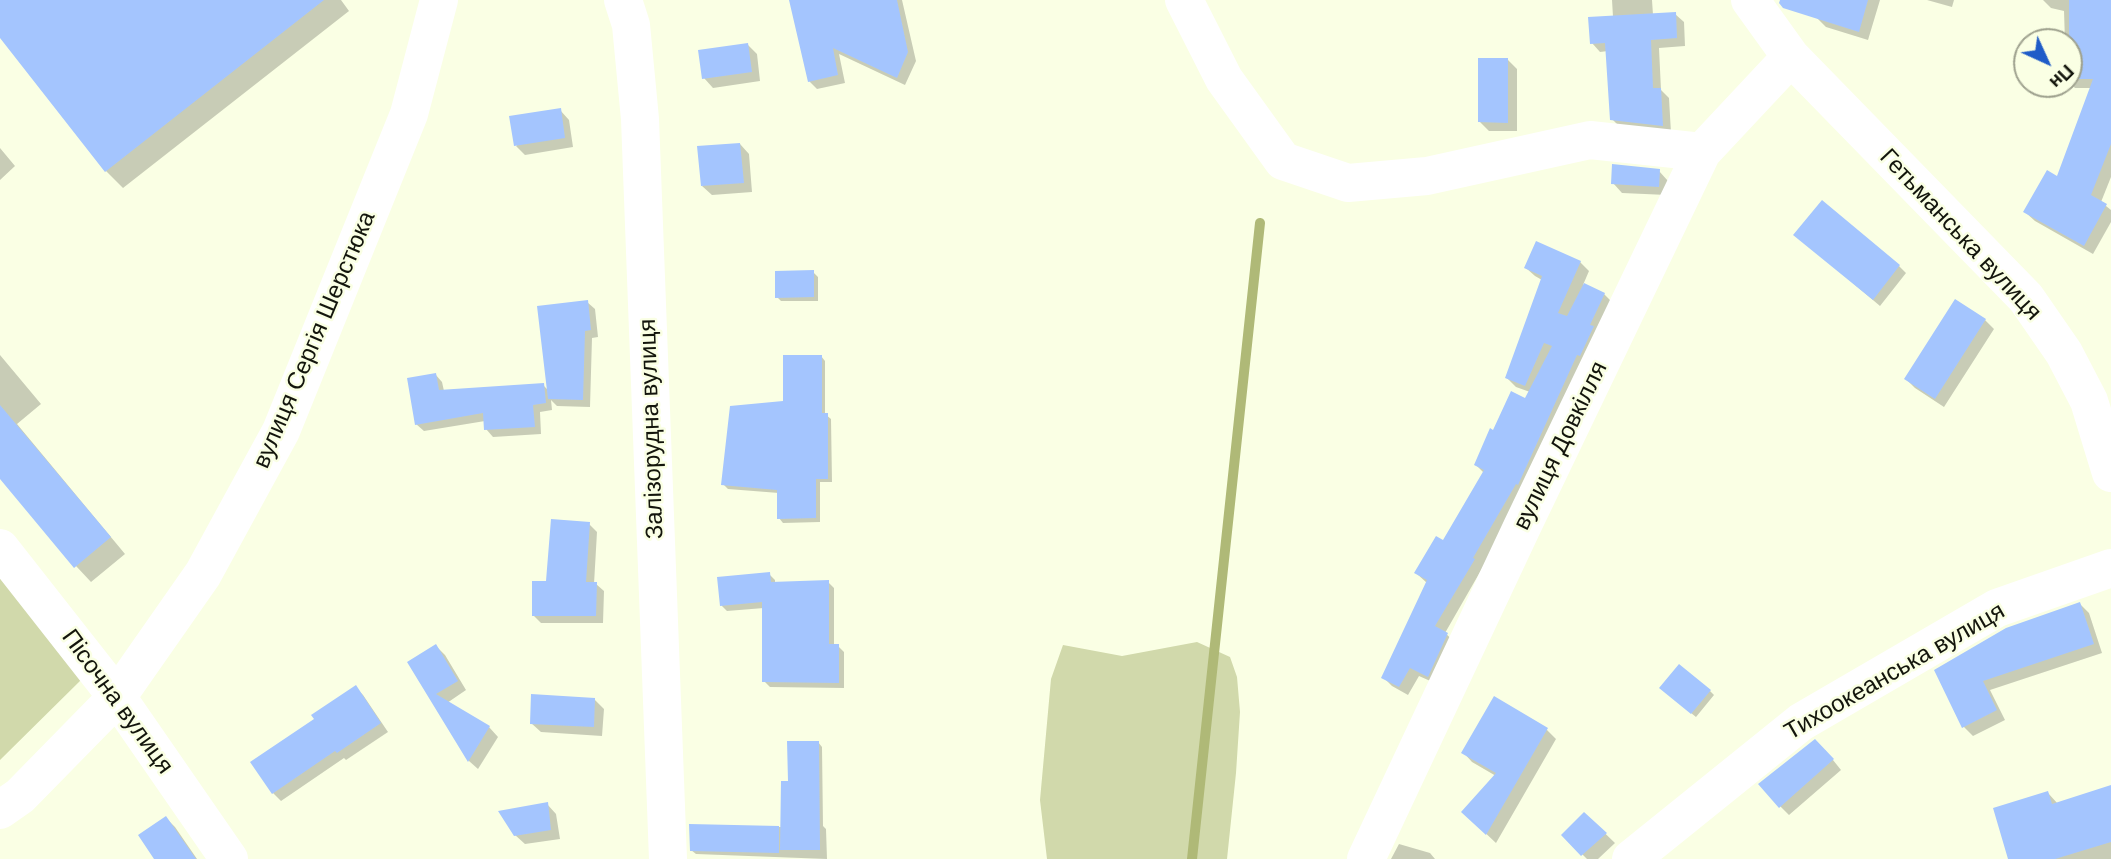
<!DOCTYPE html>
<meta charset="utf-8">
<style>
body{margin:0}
#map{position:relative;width:2111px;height:859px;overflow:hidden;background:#faffe4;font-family:Arial,sans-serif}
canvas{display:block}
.north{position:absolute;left:2013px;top:28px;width:70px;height:70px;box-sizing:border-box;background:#faffe4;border:2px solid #9ea18e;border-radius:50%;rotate:135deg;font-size:19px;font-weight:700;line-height:28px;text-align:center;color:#13150c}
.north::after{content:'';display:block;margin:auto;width:24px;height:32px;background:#1f5cc8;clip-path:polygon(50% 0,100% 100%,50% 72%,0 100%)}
</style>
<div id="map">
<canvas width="2111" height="859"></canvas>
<div class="north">Пн</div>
</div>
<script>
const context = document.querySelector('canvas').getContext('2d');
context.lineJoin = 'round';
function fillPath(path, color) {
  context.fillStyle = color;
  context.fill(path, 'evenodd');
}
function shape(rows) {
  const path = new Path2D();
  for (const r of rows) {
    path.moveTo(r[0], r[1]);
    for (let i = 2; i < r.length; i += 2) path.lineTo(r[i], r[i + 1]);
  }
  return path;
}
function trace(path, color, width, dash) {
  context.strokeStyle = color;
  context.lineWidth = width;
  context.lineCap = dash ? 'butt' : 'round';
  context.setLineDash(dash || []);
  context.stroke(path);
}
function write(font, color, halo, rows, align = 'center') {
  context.font = font + ' Arial,sans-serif';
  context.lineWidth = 5;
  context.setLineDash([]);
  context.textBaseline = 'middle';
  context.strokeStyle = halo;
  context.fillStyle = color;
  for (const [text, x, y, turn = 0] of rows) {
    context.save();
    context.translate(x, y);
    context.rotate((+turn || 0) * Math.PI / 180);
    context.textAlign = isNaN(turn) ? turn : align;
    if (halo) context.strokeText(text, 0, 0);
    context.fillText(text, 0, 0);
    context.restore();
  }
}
fillPath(shape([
 [0,575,81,680,0,760],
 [1197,642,1230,657,1237,677,1240,712,1236,773,1227,859,1047,859,1040,800,1051,679,1063,645,1122,656]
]), '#d1d9ab');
fillPath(shape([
 [1,0,341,0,349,11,123,188,106,171,0,35],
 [791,0,902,0,916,61,905,85,839,54,845,83,817,89,809,81],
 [1612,0,1652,0,1653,15,1675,14,1684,22,1685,46,1659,48,1661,90,1669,98,1671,133,1621,128,1612,119,1608,51,1600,52,1592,43,1613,17],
 [1822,0,1880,0,1868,40,1826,27,1816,17],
 [1927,0,1954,0,1952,7],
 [2043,0,2111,0,2111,177,2101,202,2111,210,2111,222,2093,254,2035,221,2025,212,2057,178,2092,88,2075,88,2069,82,2069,42,2065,42,2064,11,2051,8],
 [748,45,757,54,760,81,713,88,704,78],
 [1508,60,1517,69,1517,131,1489,131,1480,122],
 [560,110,569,120,573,147,525,155,516,146],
 [740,144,749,154,752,192,712,195,702,186],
 [0,148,15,166,0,180],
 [1659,171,1668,181,1667,195,1622,193,1613,183],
 [1803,241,1899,266,1906,273,1880,306],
 [1580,262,1589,271,1583,285,1604,294,1613,303,1526,492,1445,633,1456,643,1437,684,1419,676,1408,695,1392,686,1383,677,1427,583,1416,573,1443,543,1484,473,1476,465,1494,432,1526,400,1530,392,1516,387,1507,378,1542,280,1535,276,1526,268],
 [813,272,818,277,818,301,781,301,777,297],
 [587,302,595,309,598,337,592,338,590,407,557,406,551,400,552,410,540,412,541,434,493,437,486,429,485,421,424,431,416,424,435,374,442,382,444,391,543,385,548,390],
 [1985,320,1994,329,1944,407,1915,388,1906,379],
 [0,355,41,404,17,424,125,554,91,582,76,566,0,476],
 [821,356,825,361,825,414,831,419,832,482,820,482,820,522,783,523,779,518,779,493,728,489,723,484],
 [589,524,597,532,594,584,596,584,604,591,603,623,541,623,533,615,548,583],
 [769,574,775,580,775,583,828,582,834,588,834,646,838,646,844,652,844,688,770,687,764,681,764,608,727,611,721,605],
 [2080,604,2089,613,2102,653,1990,690,2005,720,1973,736,1964,727,1936,671],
 [436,646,445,655,466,690,447,703,489,727,498,737,478,769,469,761,409,663],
 [355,687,363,695,388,732,346,760,344,758,281,801,273,793,252,763,316,719],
 [1710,691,1714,695,1696,717,1665,692],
 [594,699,604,709,602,736,541,732,531,723],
 [1494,699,1547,730,1556,739,1496,843,1463,812,1496,776,1472,762,1463,752],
 [818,742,822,747,823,826,826,829,827,859,696,854,691,850,690,826,782,827,790,783],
 [1825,750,1841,770,1789,815,1780,806],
 [2111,787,2111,859,2010,859,2048,793,2058,804],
 [547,804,556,814,560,839,525,844,515,835],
 [1585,814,1615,843,1598,859,1587,859,1563,835],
 [166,818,175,827,197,859,156,859],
 [1399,844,1430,853,1435,859,1391,859]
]), '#0003');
trace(shape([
 [1192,859,1260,223]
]), '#afb977', 10);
fillPath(shape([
 [0,0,324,0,105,172,0,38],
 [789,0,897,0,908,52,897,78,833,48,838,75,808,82],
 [1780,0,1868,0,1859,32,1783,8,1779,3],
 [2069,0,2111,0,2111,144,2091,195,2107,204,2084,246,2023,212,2047,170,2057,176,2093,79,2069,79],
 [1676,12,1677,38,1651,40,1653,88,1661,88,1663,126,1610,120,1605,43,1590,44,1588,17],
 [748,43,752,72,702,79,698,50],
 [1478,58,1508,58,1508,123,1478,122],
 [561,108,565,138,514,146,509,116],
 [740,143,744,183,701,186,697,146],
 [1612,164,1660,169,1659,187,1611,184],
 [1822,200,1900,265,1873,300,1793,235],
 [1536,241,1581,261,1558,313,1567,316,1584,283,1605,293,1590,325,1594,326,1580,356,1577,355,1518,485,1516,484,1473,558,1475,559,1435,626,1448,633,1428,677,1410,668,1399,687,1381,678,1427,580,1414,573,1436,536,1443,540,1484,470,1474,465,1490,428,1493,430,1511,391,1525,398,1552,346,1544,343,1525,386,1505,378,1542,276,1524,268],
 [814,270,814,297,775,298,775,271],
 [1955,299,1986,319,1935,399,1904,379],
 [588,300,591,330,585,331,583,400,548,399,537,306],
 [783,355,822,355,822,413,828,413,828,479,816,479,816,518,777,519,777,490,721,485,730,406,783,401],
 [436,373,439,390,544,383,546,403,533,405,535,427,484,430,483,413,415,425,407,378],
 [0,405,111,537,74,568,0,479],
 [551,519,590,522,586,582,597,582,596,616,532,616,532,581,546,581],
 [770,572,771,582,829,580,829,644,839,644,839,683,762,682,762,602,720,606,717,577],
 [2080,602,2094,644,1983,681,1997,710,1962,728,1934,670,2006,628],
 [436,644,458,681,436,694,490,726,468,762,407,662],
 [1679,664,1711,690,1691,714,1659,688],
 [356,685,381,723,337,753,335,751,272,794,250,762,314,719,311,715],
 [531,694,595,698,594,727,530,724],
 [1494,696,1548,728,1486,835,1461,812,1496,773,1461,753],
 [1815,739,1834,759,1779,808,1758,784],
 [787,741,819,741,820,850,780,850,781,781,788,781],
 [2111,785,2111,842,2055,859,2008,859,1993,808,2048,791,2052,804],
 [548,802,551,830,514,836,498,811],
 [1584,812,1607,833,1581,856,1561,835],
 [166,816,196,859,154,859,138,835],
 [689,824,779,826,779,853,690,851]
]), '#a4c5fe');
trace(shape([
 [623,0,631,25,640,119,668,859],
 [1184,0,1224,79,1283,161,1348,183,1427,176,1590,140,1702,152],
 [1750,0,1791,57,2026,298,2064,353,2089,401,2111,473],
 [0,548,117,697,229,859],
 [0,810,20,796,117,697,203,574,281,431,409,114,439,0],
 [1366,859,1522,527,1702,152,1791,57],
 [1631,859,1801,722,1997,608,2111,568]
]), '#fff', 38);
write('24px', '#13150c', '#faffe4', [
 ["Гетьманська вулиця",1960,235,47],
 ["вулиця Сергія Шерстюка",315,340,-67],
 ["Залізорудна вулиця",652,429,-92],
 ["вулиця Довкілля",1561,446,-64],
 ["Тихоокеанська вулиця",1895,672,-30],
 ["Пісочна вулиця",117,702,54]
]);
</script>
